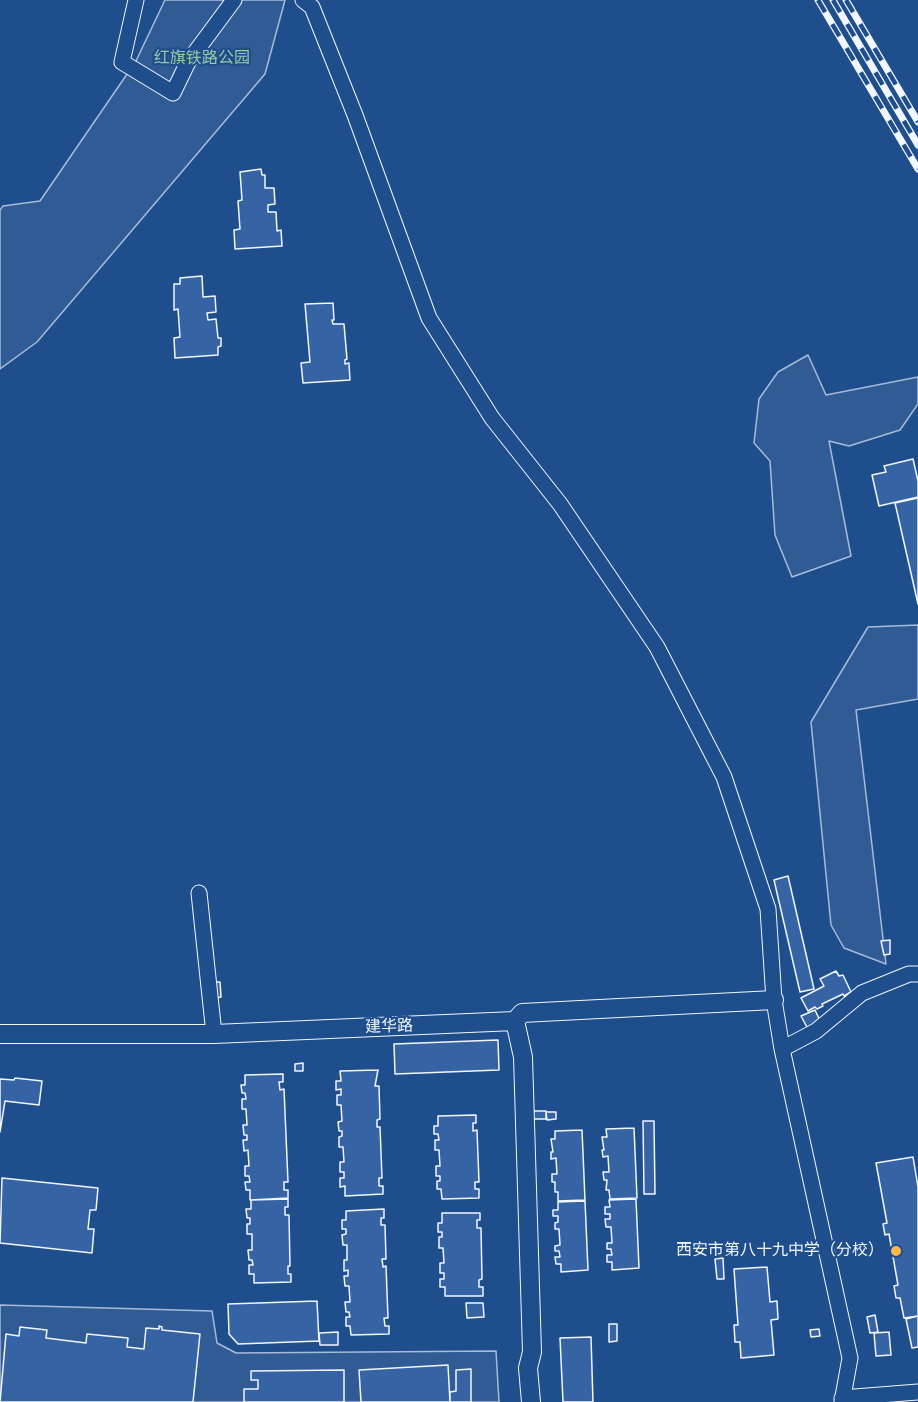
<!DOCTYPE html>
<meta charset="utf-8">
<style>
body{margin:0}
canvas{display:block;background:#1f4e8c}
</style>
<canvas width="918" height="1402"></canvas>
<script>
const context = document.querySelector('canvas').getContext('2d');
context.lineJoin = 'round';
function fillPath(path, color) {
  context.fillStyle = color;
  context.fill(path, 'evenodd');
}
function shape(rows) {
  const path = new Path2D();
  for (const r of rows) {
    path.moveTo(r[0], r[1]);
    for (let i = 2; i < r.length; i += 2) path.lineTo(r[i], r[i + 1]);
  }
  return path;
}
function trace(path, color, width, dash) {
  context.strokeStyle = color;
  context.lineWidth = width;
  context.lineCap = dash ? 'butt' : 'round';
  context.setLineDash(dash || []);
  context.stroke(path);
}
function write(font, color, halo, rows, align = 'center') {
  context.font = font + ' "DM Sans","Noto Sans SC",sans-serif';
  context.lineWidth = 4.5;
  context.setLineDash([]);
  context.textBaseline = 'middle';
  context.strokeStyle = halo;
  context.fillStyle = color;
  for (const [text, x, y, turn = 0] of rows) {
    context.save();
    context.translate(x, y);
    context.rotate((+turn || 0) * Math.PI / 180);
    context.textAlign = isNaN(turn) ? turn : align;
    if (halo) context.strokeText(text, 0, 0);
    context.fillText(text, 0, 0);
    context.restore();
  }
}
const green = shape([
 [165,0,285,0,265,74,37,342,0,369,0,210,3,206,40,201,136,61,165,0],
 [808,355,826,395,918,377,918,404,900,430,849,446,829,441,851,556,792,577,775,535,770,461,754,443,759,399,778,372,808,355],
 [918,625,918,699,856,710,886,964,844,948,831,925,811,722,868,627,918,625],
 [0,1305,212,1311,217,1343,236,1353,496,1351,499,1402,0,1402,0,1305]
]);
fillPath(green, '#305b95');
trace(green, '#a8bbd7', 1.5);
const building = shape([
 [261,169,262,175,265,175,265,188,274,188,275,204,268,205,268,212,276,212,277,231,281,230,282,246,235,249,234,230,240,229,238,201,242,200,240,172,261,169],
 [202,276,203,297,215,296,216,312,207,313,208,320,216,319,218,338,221,338,221,346,218,347,218,355,175,358,174,338,180,337,178,309,174,310,174,284,180,284,180,278,202,276],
 [333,303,334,320,332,320,333,324,344,324,347,359,345,360,345,364,349,363,350,380,303,383,301,363,310,362,305,304,333,303],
 [913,459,918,481,918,497,879,506,872,475,886,472,884,466,913,459],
 [918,498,918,604,895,503,918,498],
 [788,876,814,989,800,992,774,880,788,876],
 [890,940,890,954,884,955,881,941,890,940],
 [836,971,839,976,843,975,851,992,844,996,843,994,822,1004,823,1006,817,1009,815,1007,808,1011,801,998,824,986,820,979,836,971],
 [215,982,220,982,221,997,216,998,215,982],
 [815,1010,822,1025,809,1031,801,1016,815,1010],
 [498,1040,499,1070,395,1074,394,1044,498,1040],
 [303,1063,303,1071,295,1071,295,1064,303,1063],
 [378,1070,375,1086,379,1086,380,1119,377,1120,377,1127,380,1127,382,1178,379,1178,379,1186,383,1186,383,1194,345,1196,345,1186,340,1187,340,1178,344,1178,344,1172,340,1172,340,1162,344,1162,343,1147,339,1147,339,1137,342,1136,342,1131,339,1131,338,1122,342,1121,341,1105,337,1105,337,1095,341,1095,341,1089,336,1090,336,1081,341,1081,340,1071,378,1070],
 [283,1074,283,1082,279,1082,280,1090,284,1089,288,1182,284,1182,284,1190,288,1190,288,1198,250,1200,250,1190,246,1190,245,1182,250,1182,249,1176,245,1176,245,1166,249,1166,248,1150,244,1151,243,1140,247,1140,247,1135,244,1135,243,1125,247,1125,246,1109,242,1109,242,1099,246,1099,245,1093,242,1093,241,1085,245,1085,245,1075,283,1074],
 [15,1078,42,1081,39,1105,5,1101,0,1132,0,1079,14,1080,15,1078],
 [533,1111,546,1111,546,1119,533,1119,533,1111],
 [546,1112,556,1112,556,1119,547,1120,546,1112],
 [476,1115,476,1123,473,1123,473,1131,477,1130,479,1182,475,1182,475,1189,479,1189,479,1198,442,1199,441,1189,437,1189,437,1181,440,1181,440,1176,436,1176,436,1166,440,1166,439,1150,435,1150,435,1140,439,1140,438,1134,434,1134,434,1126,438,1126,438,1116,476,1115],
 [643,1121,654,1121,655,1194,644,1194,643,1121],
 [634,1128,637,1198,610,1199,609,1190,606,1190,607,1180,604,1180,603,1172,609,1172,608,1156,603,1157,602,1150,604,1150,602,1137,607,1137,606,1129,634,1128],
 [582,1130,585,1200,558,1201,558,1192,555,1192,555,1182,552,1182,552,1174,557,1174,556,1158,551,1159,551,1152,553,1152,551,1139,555,1139,555,1131,582,1130],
 [913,1157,918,1187,918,1316,904,1318,900,1298,896,1298,894,1286,898,1285,889,1234,885,1235,883,1224,887,1223,876,1163,913,1157],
 [2,1178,98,1188,96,1210,90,1210,88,1229,94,1229,92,1253,0,1243,2,1178],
 [288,1199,288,1207,285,1207,285,1215,289,1215,290,1266,288,1266,288,1274,291,1274,291,1282,254,1283,254,1274,249,1274,249,1265,253,1265,252,1260,249,1260,248,1250,252,1250,252,1234,247,1234,247,1224,250,1224,250,1218,247,1218,246,1209,251,1209,251,1200,288,1199],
 [636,1199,639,1268,612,1270,612,1262,607,1262,607,1255,612,1255,611,1249,607,1249,607,1243,612,1243,611,1227,606,1227,605,1219,610,1219,610,1214,605,1214,605,1207,610,1207,609,1200,636,1199],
 [585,1201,588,1270,561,1272,561,1264,556,1264,555,1257,560,1257,559,1251,555,1251,555,1246,560,1245,559,1229,555,1229,555,1223,558,1222,558,1216,553,1216,553,1210,558,1210,558,1202,585,1201],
 [384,1209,384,1218,381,1218,381,1225,385,1225,386,1259,382,1259,383,1267,386,1266,388,1318,384,1318,385,1326,389,1326,389,1334,351,1335,350,1326,346,1326,346,1317,350,1317,349,1312,346,1312,345,1302,350,1302,349,1286,345,1286,344,1276,348,1276,348,1270,344,1271,344,1260,347,1260,347,1245,343,1245,342,1235,346,1234,346,1229,342,1229,342,1220,346,1220,346,1211,384,1209],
 [442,1213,480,1213,480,1220,477,1220,477,1228,481,1228,482,1279,479,1280,479,1287,483,1287,483,1296,445,1296,445,1287,440,1287,440,1279,444,1279,444,1273,440,1273,440,1263,444,1263,443,1248,439,1248,439,1237,442,1237,442,1232,438,1232,438,1223,442,1223,442,1213],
 [723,1258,724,1279,717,1279,715,1259,723,1258],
 [767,1267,770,1302,777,1301,778,1319,771,1320,774,1355,741,1358,740,1342,735,1342,734,1325,738,1325,734,1269,767,1267],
 [317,1301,319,1341,238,1344,229,1334,228,1304,317,1301],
 [466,1303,483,1303,484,1317,467,1318,466,1303],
 [875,1315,878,1332,870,1333,867,1317,875,1315],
 [918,1316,918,1347,912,1348,906,1319,918,1316],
 [609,1324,617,1324,617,1341,609,1342,609,1324],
 [159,1326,162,1327,162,1330,200,1334,193,1402,0,1402,6,1334,19,1336,20,1327,47,1330,46,1338,86,1343,87,1334,128,1338,127,1347,144,1349,146,1328,159,1329,159,1326],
 [819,1329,820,1336,811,1337,810,1330,819,1329],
 [338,1332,338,1345,320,1345,319,1333,338,1332],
 [889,1332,891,1355,876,1356,874,1333,889,1332],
 [591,1337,593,1402,563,1402,560,1338,591,1337],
 [448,1365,450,1402,361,1402,359,1370,448,1365],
 [471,1369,471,1402,450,1402,450,1392,456,1391,456,1370,471,1369],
 [344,1370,344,1402,244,1402,244,1389,258,1389,258,1380,251,1380,251,1371,344,1370]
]);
fillPath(building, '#3563a3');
trace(building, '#f2f6ff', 1.5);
const minor = shape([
 [136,0,122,62,173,93,188,62,234,0],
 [303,0,312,7,355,115,429,318,492,418,560,504,657,647,724,777,768,909,774,1000,782,1049,850,1358,842,1402],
 [199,893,214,1034],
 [782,1049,816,1031,862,993,909,974,918,974],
 [842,1398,918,1392]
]);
const tertiary = shape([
 [515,1021,523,1057,532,1352,528,1368,531,1402],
 [0,1034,214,1034,515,1021,522,1013,774,1000]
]);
trace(minor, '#f2f6ff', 17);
trace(tertiary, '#f2f6ff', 20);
trace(minor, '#1f4e8c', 15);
trace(tertiary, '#1f4e8c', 18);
const rail = shape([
 [818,0,918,169],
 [833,0,918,145],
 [846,0,918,122]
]);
trace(rail, '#f2f6ff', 7);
trace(rail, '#1f4e8c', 4.5, [14]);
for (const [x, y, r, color] of [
 [896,1251,6,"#ffb74d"]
]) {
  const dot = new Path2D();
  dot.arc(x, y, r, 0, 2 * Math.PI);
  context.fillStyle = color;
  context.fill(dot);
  trace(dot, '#1f4e8c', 2);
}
write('16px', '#97c8a6', '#1f4e8c', [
 ["红旗铁路公园",202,59]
]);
write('16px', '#f2f6ff', '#1f4e8c', [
 ["建华路",389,1027,-2]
]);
write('16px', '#f2f6ff', '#1f4e8c', [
 ["西安市第八十九中学（分校）",884,1251]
], 'right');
</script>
